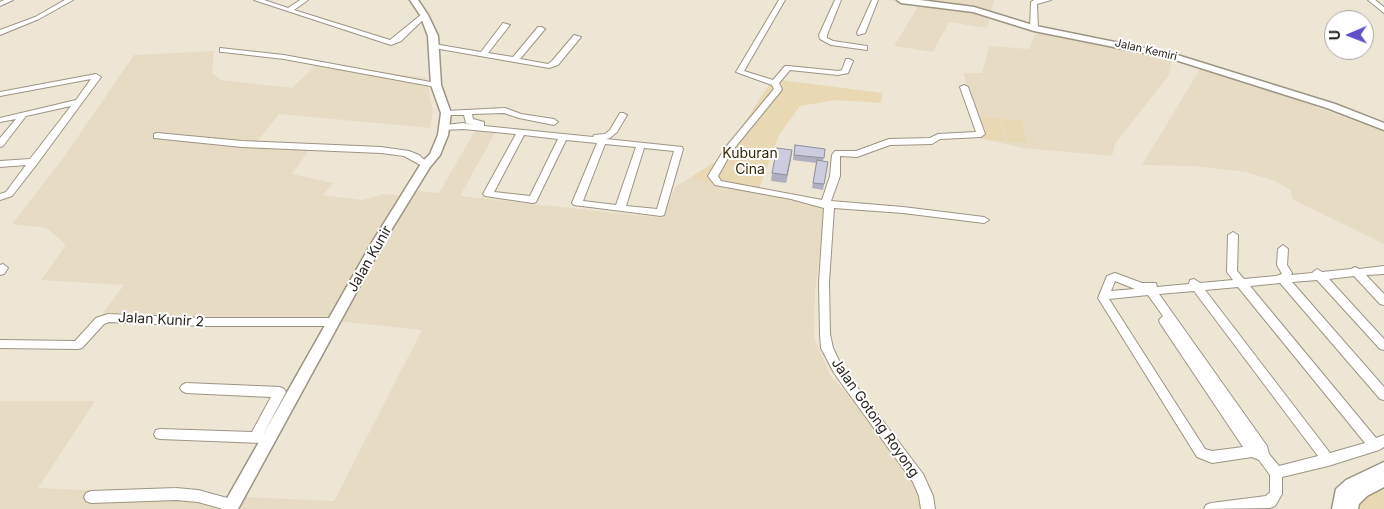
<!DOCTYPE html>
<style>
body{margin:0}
#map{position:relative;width:1384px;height:509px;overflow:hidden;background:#eee6d5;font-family:Inter,sans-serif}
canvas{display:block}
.north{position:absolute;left:1324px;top:10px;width:50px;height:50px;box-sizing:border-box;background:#fff;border:1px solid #a8a7a5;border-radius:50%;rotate:269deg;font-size:14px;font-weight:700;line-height:20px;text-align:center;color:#26241d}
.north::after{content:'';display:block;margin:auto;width:18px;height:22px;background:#6151c9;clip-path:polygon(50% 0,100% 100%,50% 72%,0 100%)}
</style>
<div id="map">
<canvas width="1384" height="509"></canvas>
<div class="north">U</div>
</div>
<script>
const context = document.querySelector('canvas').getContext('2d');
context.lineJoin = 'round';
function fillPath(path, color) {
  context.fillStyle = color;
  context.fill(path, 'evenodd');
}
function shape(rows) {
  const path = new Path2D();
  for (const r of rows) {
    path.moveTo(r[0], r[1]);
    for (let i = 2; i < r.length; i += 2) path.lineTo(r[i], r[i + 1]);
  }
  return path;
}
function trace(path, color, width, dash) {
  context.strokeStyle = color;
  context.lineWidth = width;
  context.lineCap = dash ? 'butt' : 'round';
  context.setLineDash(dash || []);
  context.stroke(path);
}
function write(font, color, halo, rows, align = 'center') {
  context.font = font + ' Inter,sans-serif';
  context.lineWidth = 4;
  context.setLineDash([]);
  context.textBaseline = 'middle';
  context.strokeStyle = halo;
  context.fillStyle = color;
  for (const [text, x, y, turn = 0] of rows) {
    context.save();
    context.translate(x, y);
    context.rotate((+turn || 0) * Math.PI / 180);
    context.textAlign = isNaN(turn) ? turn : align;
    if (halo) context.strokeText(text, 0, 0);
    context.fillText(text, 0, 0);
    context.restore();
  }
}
fillPath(shape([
 [887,0,994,0,987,28,949,22,933,52,894,46,919,5],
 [1037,30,1089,40,1172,60,1169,75,1115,144,1112,156,1024,148,978,138,968,100,964,73,982,73,989,46,1029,49],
 [214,51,212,73,221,80,292,88,318,63,426,78,433,111,430,128,279,114,254,146,310,149,292,174,333,183,323,195,362,200,384,194,405,196,409,190,439,193,475,131,495,133,460,196,662,218,675,187,691,177,718,186,788,195,825,206,815,292,814,337,830,375,915,468,931,509,0,509,0,401,95,401,38,488,334,501,422,330,326,320,101,315,124,285,41,280,66,245,47,228,12,224,64,157,134,55],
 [1200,69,1262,87,1384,132,1384,244,1292,199,1291,190,1275,181,1246,172,1194,166,1142,165]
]), '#e6dbc3');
fillPath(shape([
 [773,79,882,93,881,103,837,100,800,106,779,135,758,191,718,186,691,177,721,158],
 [981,117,1000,119,1004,141,984,139],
 [1002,119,1022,121,1026,143,1006,141],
 [1384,482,1384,509,1352,509,1359,496]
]), '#e8d8b3');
const minor = shape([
 [4,0,13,0,0,6,0,2,4,0],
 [65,0,73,0,39,19,0,35,0,30,35,17,65,0],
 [254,0,264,0,288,8,300,0,308,0,294,10,390,40,422,14,428,15,401,41,391,45,254,0],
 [779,0,785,0,744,71,773,80,785,66,788,66,838,71,842,70,846,59,849,59,853,61,848,73,838,75,790,70,779,83,782,89,781,91,732,151,718,176,721,181,822,200,830,176,832,155,835,151,856,151,889,139,930,138,938,134,976,132,960,87,964,85,968,87,985,134,981,137,940,139,932,144,890,145,857,157,840,156,840,176,831,201,903,207,984,217,989,220,984,223,903,213,834,208,829,282,830,334,833,348,842,367,923,474,933,496,935,509,921,509,919,496,913,482,834,373,821,348,820,334,819,282,824,208,791,199,715,185,708,176,725,148,774,89,772,85,736,72,779,0],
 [835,0,841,0,827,35,827,38,833,41,867,46,867,50,831,45,820,39,819,35,835,0],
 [872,0,878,0,865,33,858,35,857,33,872,0],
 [1034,0,1051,0,1037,4,1038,28,1034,30,1030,28,1031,2,1034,0],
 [1368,0,1375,0,1384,7,1384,13,1368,0],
 [503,23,510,25,488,53,513,57,538,27,541,27,545,29,520,59,548,64,552,61,574,35,581,37,558,65,549,68,434,48,430,46,434,44,481,52,503,23],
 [220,48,284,55,436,83,440,85,436,87,284,59,223,52,220,52,220,48],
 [96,74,101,77,37,164,12,196,0,200,0,194,6,192,26,165,0,167,0,161,30,159,71,106,26,116,3,146,0,147,0,138,16,119,0,122,0,118,76,100,91,79,0,96,0,92,96,74],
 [505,108,521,114,554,119,558,122,554,125,519,118,504,113,472,114,473,119,484,122,484,126,593,137,594,135,605,134,610,130,620,113,623,113,627,115,617,132,610,138,606,139,682,147,683,149,664,215,661,216,574,205,572,203,597,143,566,140,536,202,533,203,485,196,483,194,516,134,463,129,442,130,441,128,445,125,463,123,473,125,466,123,464,115,446,115,442,113,446,111,505,108],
 [524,135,558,139,530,196,494,192,524,135],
 [605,144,636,147,616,205,583,201,605,144],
 [644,148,674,151,657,209,626,206,644,148],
 [157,133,242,141,381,147,409,151,419,155,430,165,426,168,404,156,381,153,242,147,154,138,154,134,157,133],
 [1233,232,1238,235,1237,271,1244,279,1276,276,1282,274,1277,265,1278,249,1283,245,1288,249,1287,265,1292,273,1291,275,1312,273,1317,269,1322,272,1351,269,1355,267,1359,269,1384,266,1384,274,1366,275,1384,294,1384,305,1380,304,1354,276,1329,279,1384,339,1384,350,1380,349,1317,280,1292,282,1384,387,1384,400,1380,399,1280,283,1250,286,1376,438,1384,435,1384,447,1379,450,1328,466,1282,477,1282,494,1275,506,1270,508,1204,509,1206,505,1211,503,1266,496,1270,492,1270,475,1259,460,1252,457,1212,463,1197,457,1098,298,1107,276,1115,273,1142,283,1156,283,1157,287,1189,284,1190,280,1194,279,1200,283,1233,280,1227,272,1228,235,1233,232],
 [1115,281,1135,289,1111,291,1115,281],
 [1238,287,1365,443,1330,453,1205,290,1238,287],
 [1194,291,1318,456,1279,466,1269,454,1267,446,1159,294,1194,291],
 [1148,295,1163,316,1159,320,1160,323,1243,447,1212,451,1205,449,1109,299,1148,295],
 [3,264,8,268,4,274,0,275,0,265,3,264],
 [108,314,203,318,333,318,337,319,338,322,337,325,333,326,203,326,109,322,104,324,82,348,78,349,0,348,0,340,75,341,96,318,108,314],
 [186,383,280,387,284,389,286,392,264,433,268,438,266,442,262,443,160,439,156,438,154,434,156,430,160,429,252,432,271,397,186,393,182,391,180,388,182,385,186,383],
 [176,488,198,490,231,499,236,501,238,505,236,509,223,509,198,502,176,500,91,503,86,501,84,497,86,493,91,491,176,488]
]);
const tertiary = shape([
 [410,0,418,0,428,15,438,36,441,85,451,113,448,135,440,155,430,167,382,245,238,509,221,509,371,244,422,162,430,154,438,135,441,113,431,85,428,36,420,15,410,0],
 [897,0,920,0,974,7,1036,26,1174,54,1335,104,1384,123,1384,130,1327,108,1169,58,1034,31,973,12,901,3,897,0],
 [1384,462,1384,487,1367,496,1359,504,1358,509,1332,509,1336,489,1346,480,1384,462]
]);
trace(minor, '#9c9584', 2);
trace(tertiary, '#9c9584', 3);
fillPath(minor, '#fff');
fillPath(tertiary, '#fff');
fillPath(shape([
 [795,145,825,149,823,161,828,162,823,190,812,188,816,163,793,160],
 [792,150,786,183,771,181,772,173]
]), '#afafbf');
fillPath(shape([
 [792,150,791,159,786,183,787,175]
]), '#8f8f9b');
const building = shape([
 [795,145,825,149,824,158,794,155,795,145],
 [777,148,792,150,787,175,772,173,777,148],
 [817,160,828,162,824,184,813,183,817,160]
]);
fillPath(building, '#ccccde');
trace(building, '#8f8f9b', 1);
write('11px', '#26241d', '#fff', [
 ["Jalan Kemiri",1146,50,13]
]);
write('14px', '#382903', '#fff', [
 ["Kuburan",750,154],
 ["Cina",750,170]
]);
write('14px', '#26241d', '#fff', [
 ["Jalan Kunir",370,259,-60],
 ["Jalan Kunir 2",161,320,3],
 ["Jalan Gotong Royong",875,418,55]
]);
</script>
